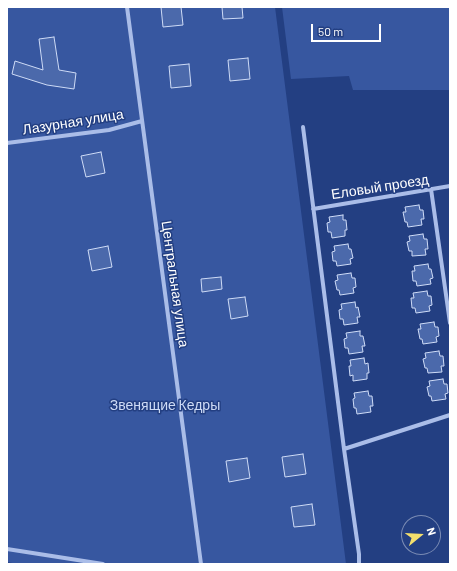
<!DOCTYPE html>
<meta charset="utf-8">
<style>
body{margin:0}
#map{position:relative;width:457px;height:571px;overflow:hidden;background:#233f82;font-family:Barlow,sans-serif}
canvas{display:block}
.frame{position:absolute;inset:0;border:8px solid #fff;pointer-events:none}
.north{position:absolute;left:401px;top:515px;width:40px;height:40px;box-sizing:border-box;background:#233f82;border:1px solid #7b8cb4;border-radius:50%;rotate:72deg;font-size:11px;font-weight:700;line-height:16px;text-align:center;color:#fff}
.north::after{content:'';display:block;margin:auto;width:14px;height:18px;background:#f3df6d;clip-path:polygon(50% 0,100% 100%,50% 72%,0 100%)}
.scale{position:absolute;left:311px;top:24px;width:70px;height:18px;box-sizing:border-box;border:2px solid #fff;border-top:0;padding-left:5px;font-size:12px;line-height:14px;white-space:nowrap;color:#fff;-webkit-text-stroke:3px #233f82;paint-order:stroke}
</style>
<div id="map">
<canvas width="457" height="571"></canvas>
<div class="frame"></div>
<div class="north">N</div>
<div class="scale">50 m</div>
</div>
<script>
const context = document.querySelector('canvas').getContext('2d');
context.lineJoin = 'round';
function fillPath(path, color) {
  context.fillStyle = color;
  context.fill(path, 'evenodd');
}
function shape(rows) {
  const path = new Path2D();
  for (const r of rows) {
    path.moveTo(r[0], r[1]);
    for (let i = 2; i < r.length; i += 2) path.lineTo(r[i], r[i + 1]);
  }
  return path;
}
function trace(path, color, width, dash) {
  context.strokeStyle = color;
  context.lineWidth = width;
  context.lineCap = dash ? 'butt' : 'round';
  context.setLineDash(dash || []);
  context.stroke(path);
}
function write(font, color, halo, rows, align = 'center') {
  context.font = font + ' Barlow,sans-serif';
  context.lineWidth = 3;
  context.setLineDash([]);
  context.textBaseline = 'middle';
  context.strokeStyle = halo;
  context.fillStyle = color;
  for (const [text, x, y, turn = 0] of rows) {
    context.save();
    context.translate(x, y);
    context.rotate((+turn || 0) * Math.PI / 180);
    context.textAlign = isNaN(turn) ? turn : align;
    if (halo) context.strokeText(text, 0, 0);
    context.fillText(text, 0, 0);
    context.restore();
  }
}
fillPath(shape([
 [7,7,275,7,346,564,18,564,7,562],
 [282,7,450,7,450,90,353,90,349,76,291,79]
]), '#3757a0');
const building = shape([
 [161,7,181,7,183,25,163,27,161,7],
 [222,7,242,7,243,18,223,19,222,7],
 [54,37,59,70,76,73,74,89,47,85,12,74,15,61,43,70,39,39,54,37],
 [248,58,250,79,230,81,228,60,248,58],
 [189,64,191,86,171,88,169,66,189,64],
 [101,152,105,173,86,177,81,156,101,152],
 [419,205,420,210,423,210,424,219,421,219,422,225,408,227,407,222,405,222,403,212,406,212,405,207,419,205],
 [343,215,343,220,346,220,347,230,345,230,345,236,332,238,331,232,328,232,327,223,330,222,329,217,343,215],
 [423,234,424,239,427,239,428,249,425,249,426,255,412,256,412,251,409,251,407,242,410,241,409,236,423,234],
 [348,244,349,249,351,249,353,258,350,259,351,264,337,266,336,261,333,261,332,252,335,251,334,246,348,244],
 [108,246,112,267,92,271,88,250,108,246],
 [428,264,429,269,431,269,433,278,430,279,431,284,417,286,416,281,413,281,412,271,415,271,414,266,428,264],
 [351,273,352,278,355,278,356,287,353,288,354,293,340,295,339,290,337,290,335,281,338,280,337,275,351,273],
 [221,277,222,289,202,292,201,279,221,277],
 [427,291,428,296,431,296,432,305,429,306,430,311,416,313,415,308,412,308,411,298,414,298,413,293,427,291],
 [245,297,248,316,231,319,228,299,245,297],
 [355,302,356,308,358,307,360,317,357,317,358,323,344,325,343,319,340,319,339,310,342,309,341,304,355,302],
 [434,322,435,327,438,327,439,336,436,337,437,342,423,344,422,339,420,339,418,329,421,329,420,324,434,322],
 [360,331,360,336,363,336,365,346,362,346,363,352,349,354,348,348,345,348,344,339,347,338,346,333,360,331],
 [439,351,440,356,443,356,444,366,441,366,442,372,428,373,427,368,425,368,423,359,426,358,425,353,439,351],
 [364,358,365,364,368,363,369,373,367,373,367,379,353,381,353,375,350,376,349,366,351,366,350,360,364,358],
 [443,379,444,384,447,384,448,393,445,394,446,399,432,401,431,396,429,396,427,387,430,386,429,381,443,379],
 [368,391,369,396,372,396,373,406,370,406,371,412,357,414,356,408,354,408,353,399,355,398,354,393,368,391],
 [303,454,306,474,285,477,282,457,303,454],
 [247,458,250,478,229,482,226,461,247,458],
 [312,504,315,525,294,527,291,507,312,504]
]);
fillPath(building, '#4b69ab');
trace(building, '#cedbf6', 1);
trace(shape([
 [127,7,201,564],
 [303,127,344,449,359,554,359,564],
 [7,143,109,130,142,121],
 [431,189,450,323],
 [313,209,450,186],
 [344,449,450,415],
 [7,549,103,564]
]), '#aabde8', 4);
write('14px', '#fff', '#233f82', [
 ["Лазурная улица",73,122,-9],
 ["Еловый проезд",380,187,-9],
 ["Центральная улица",175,284,82]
]);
write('14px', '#cedbf6', '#233f82', [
 ["Звенящие Кедры",165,405]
]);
</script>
